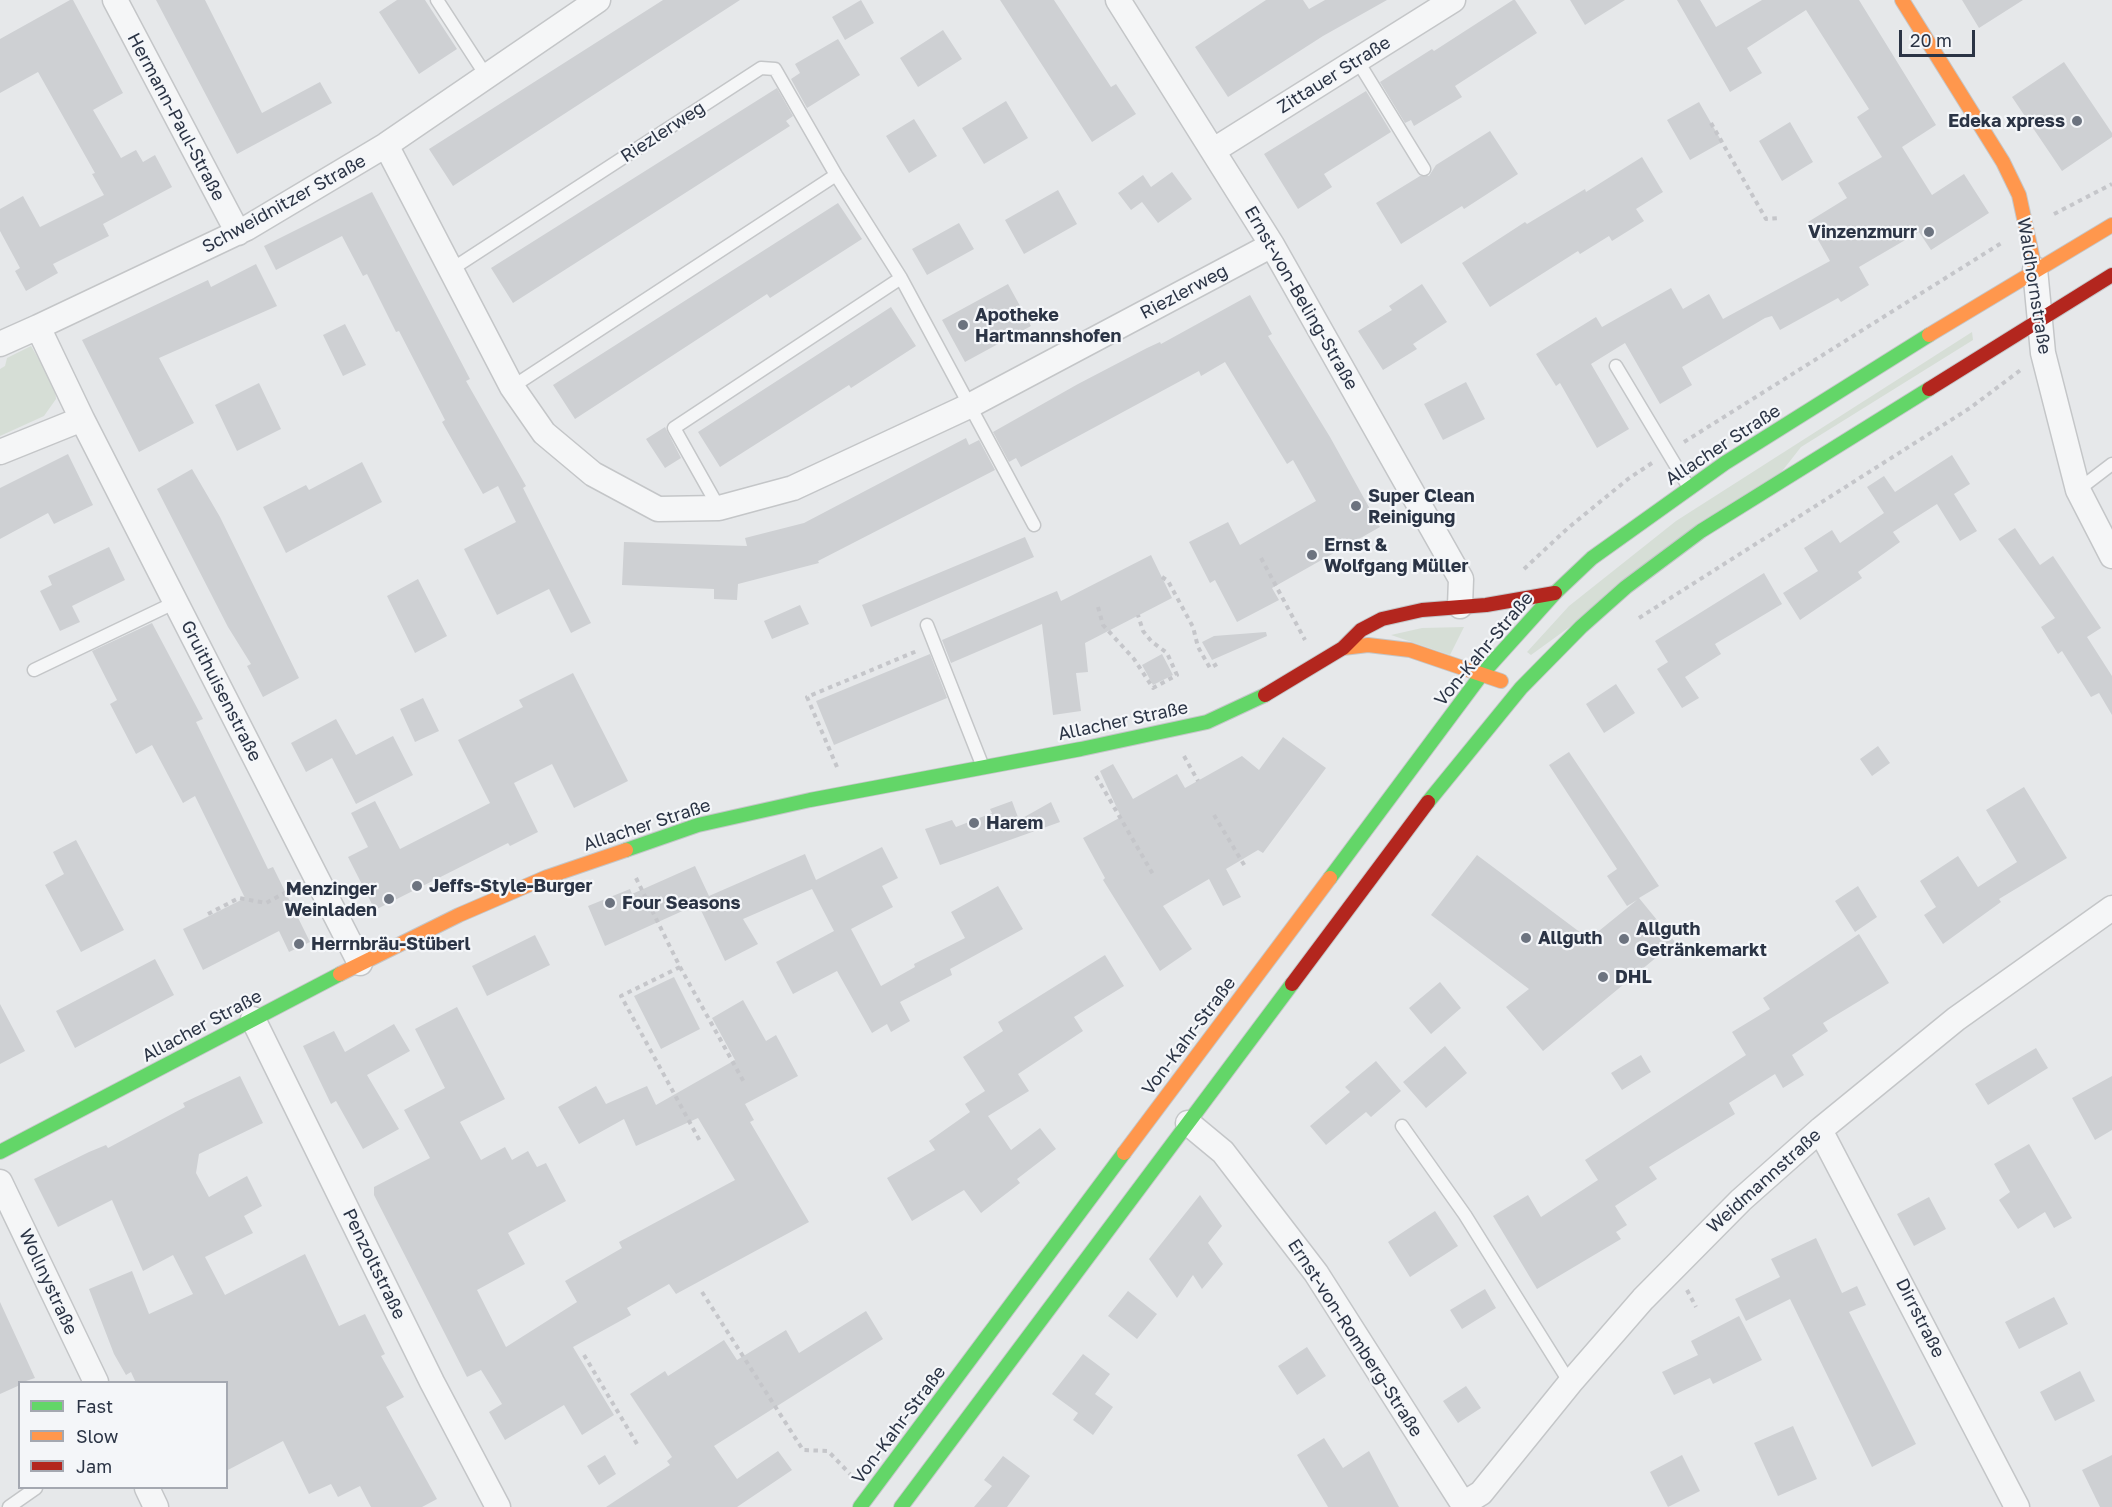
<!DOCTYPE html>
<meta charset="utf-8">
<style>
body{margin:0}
#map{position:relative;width:2112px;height:1507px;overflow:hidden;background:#e6e8ea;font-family:"Golos Text",sans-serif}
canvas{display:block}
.legend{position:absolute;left:18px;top:1381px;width:210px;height:108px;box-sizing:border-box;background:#f4f6f9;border:2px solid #a4a8b1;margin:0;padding:8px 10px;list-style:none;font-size:18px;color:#2b3445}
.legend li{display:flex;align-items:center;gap:12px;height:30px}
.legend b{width:30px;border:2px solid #a4a8b1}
.scale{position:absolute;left:1899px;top:30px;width:76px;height:27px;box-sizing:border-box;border:3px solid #2b3445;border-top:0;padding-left:8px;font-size:18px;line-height:21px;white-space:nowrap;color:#2b3445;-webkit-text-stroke:4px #f4f6f9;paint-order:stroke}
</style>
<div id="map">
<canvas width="2112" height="1507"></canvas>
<ul class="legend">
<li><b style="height:8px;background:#63d668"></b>Fast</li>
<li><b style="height:8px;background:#ff974d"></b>Slow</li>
<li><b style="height:8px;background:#b3261e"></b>Jam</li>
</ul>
<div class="scale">20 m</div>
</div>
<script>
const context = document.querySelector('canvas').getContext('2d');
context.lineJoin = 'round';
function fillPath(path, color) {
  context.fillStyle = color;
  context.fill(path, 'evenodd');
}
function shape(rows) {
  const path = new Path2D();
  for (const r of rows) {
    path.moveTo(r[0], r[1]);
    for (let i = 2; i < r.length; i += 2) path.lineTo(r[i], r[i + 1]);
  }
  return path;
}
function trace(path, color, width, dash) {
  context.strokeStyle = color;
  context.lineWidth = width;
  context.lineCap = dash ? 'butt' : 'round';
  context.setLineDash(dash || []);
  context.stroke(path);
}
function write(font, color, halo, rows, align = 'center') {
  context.font = font + ' "Golos Text",sans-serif';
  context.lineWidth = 4.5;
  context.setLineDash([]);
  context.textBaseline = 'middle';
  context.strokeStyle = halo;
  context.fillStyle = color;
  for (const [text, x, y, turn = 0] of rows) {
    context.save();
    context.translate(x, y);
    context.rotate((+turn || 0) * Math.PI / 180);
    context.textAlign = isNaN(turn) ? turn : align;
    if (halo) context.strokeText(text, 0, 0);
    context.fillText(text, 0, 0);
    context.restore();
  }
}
fillPath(shape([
 [1972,332,1973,340,1801,447,1779,475,1531,655,1527,652,1569,606,1676,521],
 [31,346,55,387,56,399,44,416,0,436,0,369,5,366,7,358],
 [1464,627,1450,655,1391,635,1422,628]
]), '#d6ded6');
fillPath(shape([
 [70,0,73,0,123,93,93,110,121,158,136,150,143,162,155,155,172,187,103,224,109,236,53,264,58,273,26,291,15,271,20,268,0,231,0,209,23,196,40,227,104,195,92,174,95,173,38,72,0,93,0,39],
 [156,0,205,0,262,113,320,82,332,103,237,154],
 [397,0,425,0,457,49,419,74,379,12],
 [663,0,740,0,453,186,429,149],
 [861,0,874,23,845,40,832,17],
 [1000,0,1054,0,1111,87,1116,84,1136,114,1092,142],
 [1266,0,1303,0,1309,9,1325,0,1387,0,1323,36,1228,97,1195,47],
 [1513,0,1515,0,1537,33,1455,86,1462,97,1414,126,1411,120,1405,123,1380,82,1432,49,1434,51],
 [1570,0,1625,0,1585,25],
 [1677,0,1700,0,1716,27,1762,0,1859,0,1936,125,1902,147,1932,195,1964,174,1989,213,1931,250,1919,232,1859,267,1869,285,1841,302,1838,298,1780,330,1772,316,1765,318,1682,367,1692,385,1660,404,1625,343,1591,364,1629,429,1597,448,1560,383,1556,386,1536,354,1596,317,1602,327,1671,288,1683,309,1709,294,1723,319,1830,261,1808,222,1847,198,1838,183,1882,157,1857,117,1869,109,1806,10,1747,48,1762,73,1730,92],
 [1962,0,2023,0,1979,28],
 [943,30,962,59,918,87,900,58],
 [838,39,860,75,807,108,791,79,800,73,795,64],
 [2064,62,2112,133,2112,137,2062,171,2012,97],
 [777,88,793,116,786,121,790,126,513,303,491,268],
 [1366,91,1391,132,1324,174,1332,187,1298,209,1264,154],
 [1006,101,1028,138,984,164,962,128],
 [1699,102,1722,142,1690,160,1667,120],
 [914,119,937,156,909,173,886,136],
 [1790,122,1813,162,1782,181,1759,141],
 [1490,131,1518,174,1464,209,1462,206,1401,244,1376,203,1420,176,1429,176,1436,165],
 [1642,157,1663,192,1636,209,1644,221,1612,241,1609,236,1580,254,1578,251,1490,307,1462,263,1525,222,1527,224,1585,189,1586,192],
 [1172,172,1192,199,1158,223,1142,202,1131,210,1118,193,1143,175,1151,187],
 [1058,190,1077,224,1024,254,1005,220],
 [372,192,470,379,466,381,526,486,523,488,591,623,571,633,549,589,497,615,464,549,516,522,498,486,483,494,442,422,445,420,399,331,396,332,367,274,363,276,342,236,276,270,264,246],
 [838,203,862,239,770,298,767,294,575,419,553,385],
 [959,223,974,249,927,275,912,249],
 [256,264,277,306,159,358,194,423,139,452,82,340,208,280,211,287],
 [1008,284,1031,326,965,362,942,320],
 [1422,284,1447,322,1413,344,1417,349,1383,370,1358,331,1392,310,1389,306],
 [1250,295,1272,334,1268,336,1330,437,1380,527,1272,588,1279,600,1237,622,1215,580,1210,583,1189,542,1228,522,1240,545,1316,501,1293,460,1287,464,1225,362,1201,376,1199,371,1021,467,1016,458,1009,462,993,432,1078,384,1147,348,1160,342,1161,344],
 [891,307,916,346,851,388,849,385,720,467,698,432],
 [345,324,366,365,343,376,323,335],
 [1466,382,1485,419,1443,440,1424,404],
 [259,383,281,429,237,451,215,405],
 [665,427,681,458,665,468,646,439],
 [966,438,969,445,979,440,995,470,818,561,819,563,738,584,737,600,714,599,714,589,622,585,624,542,747,546,745,538,804,523],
 [68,454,93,505,54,524,48,513,0,539,0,488],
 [1952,455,1970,484,1954,494,1977,531,1960,541,1937,504,1893,532,1900,542,1858,572,1862,578,1800,620,1783,593,1818,571,1804,548,1832,530,1840,543,1884,513,1867,487,1884,476,1895,492],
 [362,462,382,502,286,553,263,507,306,485,309,490],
 [192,469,220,517,299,678,263,697,247,666,251,664,228,627,157,489],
 [2015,528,2040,565,2053,556,2101,628,2087,637,2112,676,2112,715,2099,693,2091,697,2062,651,2058,654,2041,627,2055,618,1998,539],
 [1025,537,1034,557,871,627,862,605],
 [109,547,125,580,72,606,80,622,60,631,40,591,52,585,48,576],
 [1151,555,1172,598,1085,643,1088,672,1076,673,1081,711,1053,715,1042,624,951,663,942,640,1057,591,1061,601],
 [1764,573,1782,604,1715,644,1721,654,1685,677,1699,698,1682,708,1657,669,1668,662,1655,641],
 [418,579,447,636,415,653,387,596],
 [800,605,809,624,772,639,764,621],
 [152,623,203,719,196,722,268,869,273,867,310,942,289,952,279,931,203,970,183,929,245,898,195,796,183,803,152,745,136,754,110,704,117,700,92,651],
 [1266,632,1267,636,1212,660,1202,642,1214,636],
 [930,654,947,698,834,745,816,701],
 [1162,654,1173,675,1153,685,1142,665],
 [573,673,628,781,574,808,552,764,514,783,538,832,510,846,508,843,375,910,348,857,368,847,351,813,375,801,400,849,490,803,458,740,523,707,519,700],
 [1616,684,1635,713,1604,733,1586,704],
 [423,698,439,731,415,742,400,709],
 [336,719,356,755,393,736,413,775,356,804,332,758,306,772,291,743],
 [1283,737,1326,768,1263,853,1258,850,1226,869,1241,897,1223,906,1209,879,1163,906,1192,949,1160,971,1103,880,1105,878,1083,838,1121,817,1100,771,1113,764,1133,799,1177,774,1185,788,1242,756,1259,770],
 [1878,746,1890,763,1872,776,1860,759],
 [1569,752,1659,886,1639,898,1675,942,1543,1051,1506,1007,1529,989,1431,915,1477,855,1589,939,1637,900,1627,906,1607,876,1617,869,1549,765],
 [2024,787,2067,858,1999,899,2001,902,1943,944,1924,915,1936,907,1920,881,1958,856,1978,887,2017,862,1986,810],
 [1012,801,1019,820,1051,802,1060,822,940,865,925,829,952,820,956,827,992,813,990,809],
 [76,840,124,930,81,952,45,885,64,874,53,852],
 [882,847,898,878,882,886,893,907,851,929,881,986,915,967,914,964,965,938,951,912,998,886,1023,929,950,969,952,975,900,1002,910,1021,891,1032,887,1024,872,1033,837,971,793,994,776,962,834,931,812,889,743,919,758,944,725,961,698,904,605,946,588,906,630,889,632,894,695,866,709,896,805,854,816,880],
 [1858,886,1877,917,1855,932,1835,901],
 [1859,934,1889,983,1823,1023,1828,1031,1792,1055,1804,1075,1783,1088,1775,1074,1729,1103,1735,1114,1649,1167,1657,1179,1615,1206,1627,1225,1616,1232,1621,1239,1537,1289,1493,1216,1528,1195,1541,1217,1598,1180,1585,1160,1746,1055,1732,1032,1770,1009,1763,998],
 [535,935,550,965,487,996,472,966],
 [1105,955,1124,986,1074,1017,1083,1031,1018,1074,1029,1091,988,1116,1011,1150,1040,1128,1056,1149,1017,1179,1020,1183,981,1213,964,1190,912,1221,887,1178,935,1150,929,1141,970,1112,965,1104,985,1091,963,1057,1003,1031,998,1022],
 [155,959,174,995,75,1048,56,1011],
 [674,977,700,1029,661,1049,634,996],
 [1440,982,1461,1008,1431,1034,1409,1008],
 [743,1000,766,1041,776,1035,798,1076,745,1104,754,1120,750,1122,809,1222,676,1294,669,1284,627,1308,631,1315,573,1347,614,1415,582,1435,564,1405,505,1440,489,1412,502,1404,481,1370,467,1377,374,1195,374,1187,430,1158,404,1110,445,1088,415,1029,457,1007,505,1099,460,1122,481,1160,505,1147,512,1160,528,1151,537,1167,546,1163,566,1201,508,1233,525,1264,477,1290,506,1347,577,1302,565,1281,622,1248,619,1242,735,1180,698,1118,636,1146,624,1119,579,1144,558,1107,596,1086,606,1104,647,1086,656,1105,735,1060,712,1018],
 [0,1004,25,1051,0,1064],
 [394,1024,410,1051,367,1075,399,1129,363,1149,336,1101,331,1104,303,1046,334,1031,345,1052],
 [1445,1046,1467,1073,1426,1108,1403,1082],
 [2036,1048,2048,1068,1988,1105,1975,1084],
 [1641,1055,1651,1072,1622,1090,1611,1073],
 [1376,1061,1401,1091,1371,1117,1366,1112,1326,1145,1310,1126,1350,1092,1345,1087],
 [240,1076,263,1123,199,1154,196,1173,209,1197,247,1176,262,1206,244,1216,253,1233,205,1257,225,1295,305,1254,339,1326,365,1314,385,1354,381,1356,404,1397,386,1407,437,1499,422,1507,371,1507,360,1486,338,1497,331,1484,309,1494,283,1441,226,1471,226,1383,136,1383,131,1372,126,1375,114,1354,89,1289,132,1271,149,1314,193,1294,173,1255,143,1271,112,1200,58,1227,34,1179,89,1152,106,1145,108,1148,185,1107,183,1103],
 [2112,1076,2112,1130,2095,1140,2072,1098],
 [2029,1144,2072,1218,2054,1228,2045,1212,2018,1229,1999,1200,2010,1192,1994,1164],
 [1200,1195,1222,1226,1208,1243,1223,1264,1202,1289,1193,1275,1177,1298,1149,1259],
 [1929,1197,1946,1229,1914,1246,1897,1214],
 [1435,1211,1458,1246,1410,1277,1388,1242],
 [1816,1238,1842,1293,1857,1286,1866,1305,1849,1312,1916,1444,1872,1467,1790,1299,1746,1321,1735,1299,1780,1277,1771,1259],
 [1485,1289,1496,1308,1462,1329,1450,1310],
 [1128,1291,1157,1314,1137,1339,1108,1316],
 [2054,1297,2068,1324,2019,1349,2005,1322],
 [0,1302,35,1378,20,1383,20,1385,0,1394],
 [866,1311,883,1339,714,1446,737,1479,778,1451,792,1470,737,1507,606,1507,670,1465,667,1461,672,1457,630,1394,665,1371,668,1376,724,1340,737,1360,786,1330,799,1353],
 [1739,1316,1762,1360,1713,1384,1710,1378,1674,1395,1662,1372,1698,1355,1691,1341],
 [1307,1347,1326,1376,1297,1395,1278,1366],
 [1083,1354,1110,1374,1095,1394,1113,1407,1093,1435,1073,1420,1078,1413,1052,1394],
 [2080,1371,2095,1401,2055,1421,2040,1392],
 [1466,1386,1481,1408,1458,1423,1443,1401],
 [1793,1426,1817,1479,1778,1496,1754,1443],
 [1324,1438,1343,1468,1369,1451,1399,1507,1328,1507,1297,1455],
 [605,1455,616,1474,599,1485,587,1466],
 [1682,1455,1700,1491,1668,1507,1650,1472],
 [2112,1455,2112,1507,2100,1507,2082,1470],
 [1003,1456,1030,1476,1007,1507,974,1507,992,1486,984,1480]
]), '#ced0d3');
const lane = shape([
 [437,0,487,77],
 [1357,60,1424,169],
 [452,269,761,68,775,69,836,175,901,278,1034,525],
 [1616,366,1688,486],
 [512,387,836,175],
 [2078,490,2112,464],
 [719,508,674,428,901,278],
 [927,625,983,767],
 [34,670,176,602],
 [1402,1126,1465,1215,1570,1383],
 [9,1507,36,1488]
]);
const street = shape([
 [115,0,238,233],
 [1118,0,1272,245,1461,579,1460,606],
 [386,145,512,387,544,433,593,474,658,509,719,508,793,488,969,406,1272,245],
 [1214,150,1453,0],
 [2035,269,2043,353,2078,490,2112,556],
 [38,327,247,228,386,145,598,0],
 [0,344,38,327,82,419,0,452],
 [82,419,360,963],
 [253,1019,432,1382,498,1507],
 [1188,1123,1223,1152,1316,1273,1465,1507],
 [1820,1130,2017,1507],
 [0,1182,96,1382],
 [147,1488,156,1507],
 [1463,1504,1481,1493,1570,1383,1643,1299,1741,1200,1820,1130,1956,1019,2112,908]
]);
const fast = shape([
 [1428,802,1521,688,1581,627,1626,587,1701,531,1929,389],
 [626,850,698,825,810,800,1081,749,1207,722,1265,695],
 [1330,878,1482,674,1555,593,1592,558,1725,463,1929,335],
 [0,1152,340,974],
 [860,1507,1124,1153],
 [901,1507,1292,984]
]);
const slow = shape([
 [1902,0,2003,162,2019,195,2035,269],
 [1929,335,2112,225],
 [1343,648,1368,645,1410,650,1501,681],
 [340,974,459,915,547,877,626,850],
 [1124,1153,1330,878]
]);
const jam = shape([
 [1929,389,2112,275],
 [1265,695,1343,648,1361,630,1382,619,1422,610,1486,605,1555,593],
 [1292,984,1428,802]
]);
trace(lane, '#c4c6c8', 15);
trace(street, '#c4c6c8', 27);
trace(fast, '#c4c6c8', 16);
trace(slow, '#c4c6c8', 16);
trace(jam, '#c4c6c8', 16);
trace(shape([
 [1711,123,1766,219,1780,218],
 [2054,214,2112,184],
 [1684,442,2003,242],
 [1261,558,1305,640],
 [1524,569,1568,528,1628,479,1652,463],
 [1162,577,1168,581,1193,627,1198,647,1210,668,1217,664],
 [1098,607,1103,625,1134,659,1153,688,1177,675,1167,653,1151,641,1143,631,1138,615],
 [1639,618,1970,408,2022,369],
 [1184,756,1198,781],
 [837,767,807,697,917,651],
 [1096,776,1154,876],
 [1214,815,1246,868],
 [636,878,680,967,745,1084],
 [208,914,239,898,266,903,294,888],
 [680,967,621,996,701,1143],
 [1687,1290,1696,1307],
 [702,1292,803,1450,828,1451,850,1474],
 [584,1355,637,1444]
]), '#c5c6ca', 4, [4.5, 4.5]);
trace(lane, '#f5f6f7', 12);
trace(street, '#f5f6f7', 24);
trace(fast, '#63d668', 14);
trace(slow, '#ff974d', 14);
trace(jam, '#b3261e', 14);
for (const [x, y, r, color] of [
 [2077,121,6,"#6c737f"],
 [1929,232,6,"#6c737f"],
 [963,325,6,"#6c737f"],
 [1356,506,6,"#6c737f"],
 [1312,555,6,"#6c737f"],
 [974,823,6,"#6c737f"],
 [417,886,6,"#6c737f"],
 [389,899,6,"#6c737f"],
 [610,903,6,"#6c737f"],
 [1526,938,6,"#6c737f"],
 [1624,939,6,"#6c737f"],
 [299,944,6,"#6c737f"],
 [1603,977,6,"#6c737f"]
]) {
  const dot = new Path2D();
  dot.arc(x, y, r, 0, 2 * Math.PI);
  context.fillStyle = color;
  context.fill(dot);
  trace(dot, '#f4f6f9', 2);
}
write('18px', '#2b3445', '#f4f6f9', [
 ["Zittauer Straße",1334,75,-32],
 ["Hermann-Paul-Straße",176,117,62],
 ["Riezlerweg",663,132,-33],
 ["Schweidnitzer Straße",284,204,-29],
 ["Waldhornstraße",2034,286,81],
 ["Riezlerweg",1184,292,-28],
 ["Ernst-von-Beling-Straße",1301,298,60],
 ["Allacher Straße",1723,445,-33],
 ["Von-Kahr-Straße",1484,649,-50],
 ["Gruithuisenstraße",221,691,63],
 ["Allacher Straße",1123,721,-12],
 ["Allacher Straße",647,825,-18],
 ["Allacher Straße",202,1026,-28],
 ["Von-Kahr-Straße",1189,1036,-53],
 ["Weidmannstraße",1764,1181,-42],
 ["Penzoltstraße",374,1264,64],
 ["Wollnystraße",48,1282,65],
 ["Dirrstraße",1920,1318,63],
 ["Ernst-von-Romberg-Straße",1355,1338,57],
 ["Von-Kahr-Straße",899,1425,-53]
]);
write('bold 18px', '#2b3445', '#f4f6f9', [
 ["Edeka xpress",2065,121,"right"],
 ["Vinzenzmurr",1917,232,"right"],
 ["Apotheke",975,315],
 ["Hartmannshofen",975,336],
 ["Super Clean",1368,496],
 ["Reinigung",1368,517],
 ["Ernst &",1324,545],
 ["Wolfgang Müller",1324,566],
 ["Harem",986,823],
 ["Jeffs-Style-Burger",429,886],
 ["Menzinger",377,889,"right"],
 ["Weinladen",377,910,"right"],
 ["Four Seasons",622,903],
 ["Allguth",1636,929],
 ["Getränkemarkt",1636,950],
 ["Allguth",1538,938],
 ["Herrnbräu-Stüberl",311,944],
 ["DHL",1615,977]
], 'left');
</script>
